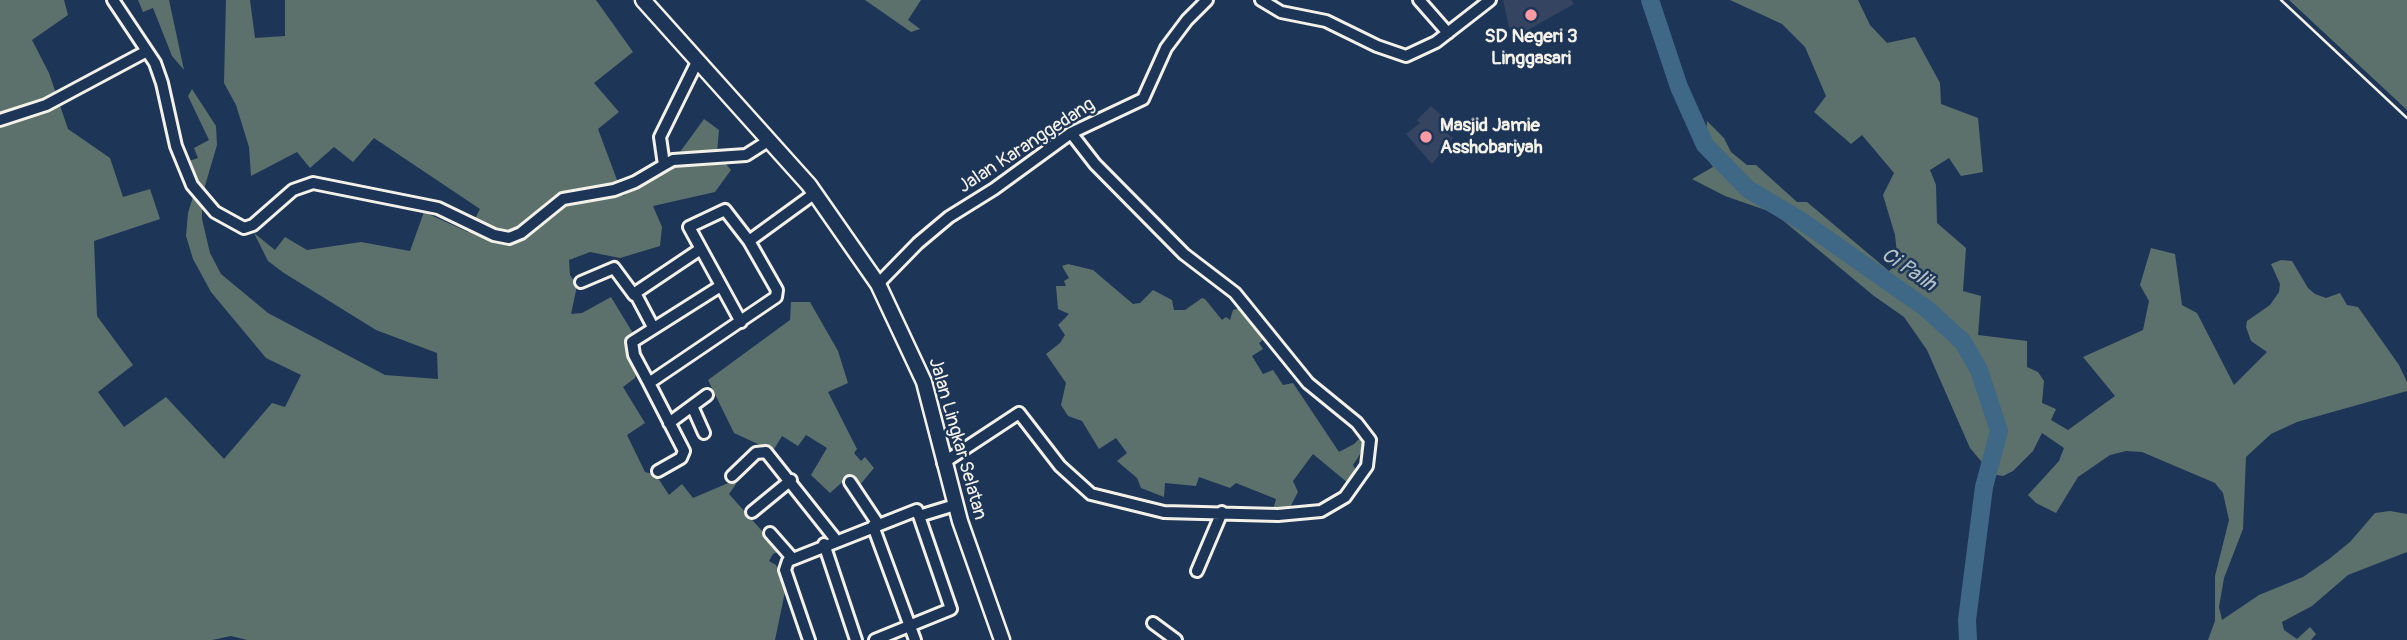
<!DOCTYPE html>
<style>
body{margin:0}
canvas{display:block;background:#1d3557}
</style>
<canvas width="2407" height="640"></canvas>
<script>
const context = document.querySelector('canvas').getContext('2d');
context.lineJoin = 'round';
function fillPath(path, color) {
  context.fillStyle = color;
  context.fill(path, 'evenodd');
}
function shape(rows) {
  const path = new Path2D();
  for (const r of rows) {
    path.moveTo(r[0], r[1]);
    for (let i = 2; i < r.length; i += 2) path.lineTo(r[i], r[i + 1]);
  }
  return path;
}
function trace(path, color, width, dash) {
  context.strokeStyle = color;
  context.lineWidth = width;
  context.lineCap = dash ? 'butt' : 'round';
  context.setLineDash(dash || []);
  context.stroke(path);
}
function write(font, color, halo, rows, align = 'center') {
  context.font = font + ' Pangolin,sans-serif';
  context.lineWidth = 5;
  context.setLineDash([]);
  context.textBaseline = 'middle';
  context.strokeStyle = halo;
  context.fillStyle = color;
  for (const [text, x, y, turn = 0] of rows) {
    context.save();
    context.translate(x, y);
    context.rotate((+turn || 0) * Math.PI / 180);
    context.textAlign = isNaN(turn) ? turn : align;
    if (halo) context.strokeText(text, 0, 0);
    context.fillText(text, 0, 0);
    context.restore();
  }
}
fillPath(shape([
 [1503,0,1571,0,1574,4,1515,37,1509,27],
 [1431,106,1450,123,1444,131,1453,138,1432,164,1406,134,1420,123,1417,120]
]), '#354461');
fillPath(shape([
 [0,0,64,0,68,15,32,40,49,73,68,129,110,158,123,197,150,189,160,219,94,241,97,316,133,365,98,392,124,427,166,397,224,459,272,403,285,407,301,375,266,358,211,292,193,259,186,236,188,213,197,184,186,162,198,158,194,148,209,140,188,96,192,89,216,126,217,145,202,196,202,219,210,253,221,274,268,313,385,375,438,379,437,353,376,330,284,273,268,261,254,233,275,250,285,237,307,250,361,242,410,251,424,212,468,232,480,209,374,138,353,162,334,147,310,168,297,152,251,176,249,147,236,105,224,83,226,0,250,0,255,38,285,36,285,0,596,0,633,52,594,83,619,112,598,129,623,196,661,171,680,152,704,119,719,130,717,153,731,170,715,192,653,206,662,227,660,246,620,258,590,252,569,260,570,275,577,286,571,314,582,313,611,297,634,335,626,340,637,369,635,378,623,387,645,423,627,435,645,472,656,475,669,495,682,484,693,498,733,481,736,484,729,494,780,551,773,554,769,561,776,565,786,587,775,640,247,640,231,636,212,640,0,640],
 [138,0,169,0,184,70,172,56,153,8,143,12],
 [865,0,921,0,908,20,920,29,911,32],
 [1730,0,1858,0,1870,25,1887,43,1915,37,1940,83,1941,104,1978,118,1983,172,1961,176,1949,158,1930,170,1936,185,1937,223,1966,248,1963,291,1981,296,1978,335,2027,341,2027,367,2038,372,2044,381,2042,403,2056,409,2051,420,2068,430,2115,396,2083,357,2143,330,2149,301,2140,285,2151,248,2175,254,2182,305,2197,313,2234,385,2267,352,2251,341,2246,327,2247,321,2270,305,2279,292,2280,284,2271,264,2281,260,2292,261,2308,288,2315,294,2326,298,2340,293,2347,305,2358,307,2399,365,2407,382,2407,391,2297,422,2271,434,2246,457,2243,529,2224,578,2219,607,2222,620,2259,595,2303,577,2329,559,2350,542,2375,513,2390,511,2407,514,2407,552,2348,575,2312,606,2282,622,2284,630,2297,639,2310,627,2316,634,2311,640,2208,640,2215,621,2215,576,2229,520,2223,493,2215,483,2142,452,2126,451,2110,455,2078,477,2056,513,2036,503,2028,495,2059,461,2064,448,2042,433,2033,451,2013,471,2003,476,1992,474,1970,448,1927,350,1904,317,1874,296,1774,213,1725,196,1692,179,1713,167,1705,155,1707,121,1724,138,1731,152,1747,165,1756,165,1797,202,1807,202,1889,271,1898,263,1895,235,1883,195,1894,173,1862,135,1851,144,1814,112,1826,96,1805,47,1782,24],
 [2289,0,2407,0,2407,110],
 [1068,264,1093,270,1133,304,1140,303,1153,290,1172,300,1174,310,1185,310,1202,298,1205,299,1222,320,1226,317,1230,320,1233,310,1244,307,1268,336,1259,343,1263,349,1252,356,1263,374,1273,370,1283,385,1293,383,1339,452,1354,444,1363,435,1368,442,1353,465,1355,469,1348,483,1313,454,1293,481,1298,492,1288,511,1273,510,1276,499,1236,483,1230,488,1199,477,1196,486,1165,483,1164,497,1141,488,1137,478,1117,461,1127,453,1116,438,1099,449,1082,421,1068,416,1061,405,1066,383,1046,354,1060,343,1065,335,1058,325,1069,314,1058,309,1056,286,1066,286,1064,281,1069,278,1062,266],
 [791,302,810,302,838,351,848,383,828,392,857,449,854,453,861,461,865,457,874,468,859,486,848,477,830,493,811,475,827,448,806,435,798,446,782,436,773,451,734,433,708,380,790,320]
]), '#5c706c');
trace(shape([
 [1650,0,1679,87,1705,145,1748,189,1803,222,1927,309,1963,342,1979,370,1999,431,1984,487,1967,620,1968,640]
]), '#3f6886', 18);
const street = shape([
 [113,0,155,63,162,83,176,146,192,185,215,212,244,228,253,225,293,190,313,183,438,208,494,235,509,238,521,233,563,199,614,190,635,182,664,165,660,137,698,60],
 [1261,0,1281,12,1326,21,1377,46,1406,56,1436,42,1490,0],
 [1419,0,1448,33],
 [0,120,46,105,147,51],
 [664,165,673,160,746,155,768,141],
 [581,282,614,268,634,295],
 [878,284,918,243,949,217,994,189,1071,133,1143,99,1166,48,1187,20,1207,0],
 [741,322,689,227,725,210,749,241],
 [653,327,635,293,699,250],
 [649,383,634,355,632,342,719,287],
 [692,406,704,433],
 [669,423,707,395],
 [943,463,1019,413,1060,466,1091,494,1164,512,1278,515,1321,511,1345,497,1367,466,1370,440,1357,423,1308,383,1235,293,1184,254,1095,164,1071,133],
 [658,471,681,458,684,451,649,383,776,297,777,290,749,241,815,193],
 [732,476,756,453,766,452,836,540],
 [850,482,878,524],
 [752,512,791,480],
 [919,516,955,505],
 [873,526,915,640],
 [770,533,792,558],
 [824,544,856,640],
 [1197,571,1222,512],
 [1153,623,1176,640],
 [809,640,785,570,788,561,917,510,951,609,875,640]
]);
const secondary = shape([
 [643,0,809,185,878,284,924,382,960,521,1002,640]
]);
trace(street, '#f4f1e8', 16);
trace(secondary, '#f4f1e8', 19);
trace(street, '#1d3557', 10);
trace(secondary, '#1d3557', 14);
trace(shape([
 [2281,0,2407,118]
]), '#f4f1e8', 2.5);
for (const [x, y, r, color] of [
 [1531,15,7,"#ff9aa2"],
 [1426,137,7,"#ff9aa2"]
]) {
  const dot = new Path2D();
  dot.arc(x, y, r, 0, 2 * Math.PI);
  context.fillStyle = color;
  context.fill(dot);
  trace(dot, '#1d3557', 2.5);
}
write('bold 19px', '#f4f1e8', '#1d3557', [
 ["SD Negeri 3",1531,37],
 ["Linggasari",1531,59],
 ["Masjid Jamie",1440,126,"left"],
 ["Asshobariyah",1440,148,"left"]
]);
write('19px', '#f4f1e8', '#1d3557', [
 ["Jalan Karanggedang",1027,146,-33],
 ["Jalan Lingkar Selatan",957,439,74]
]);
write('italic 21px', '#b5c1c6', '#1d3557', [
 ["Ci Palih",1908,270,34]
]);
</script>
